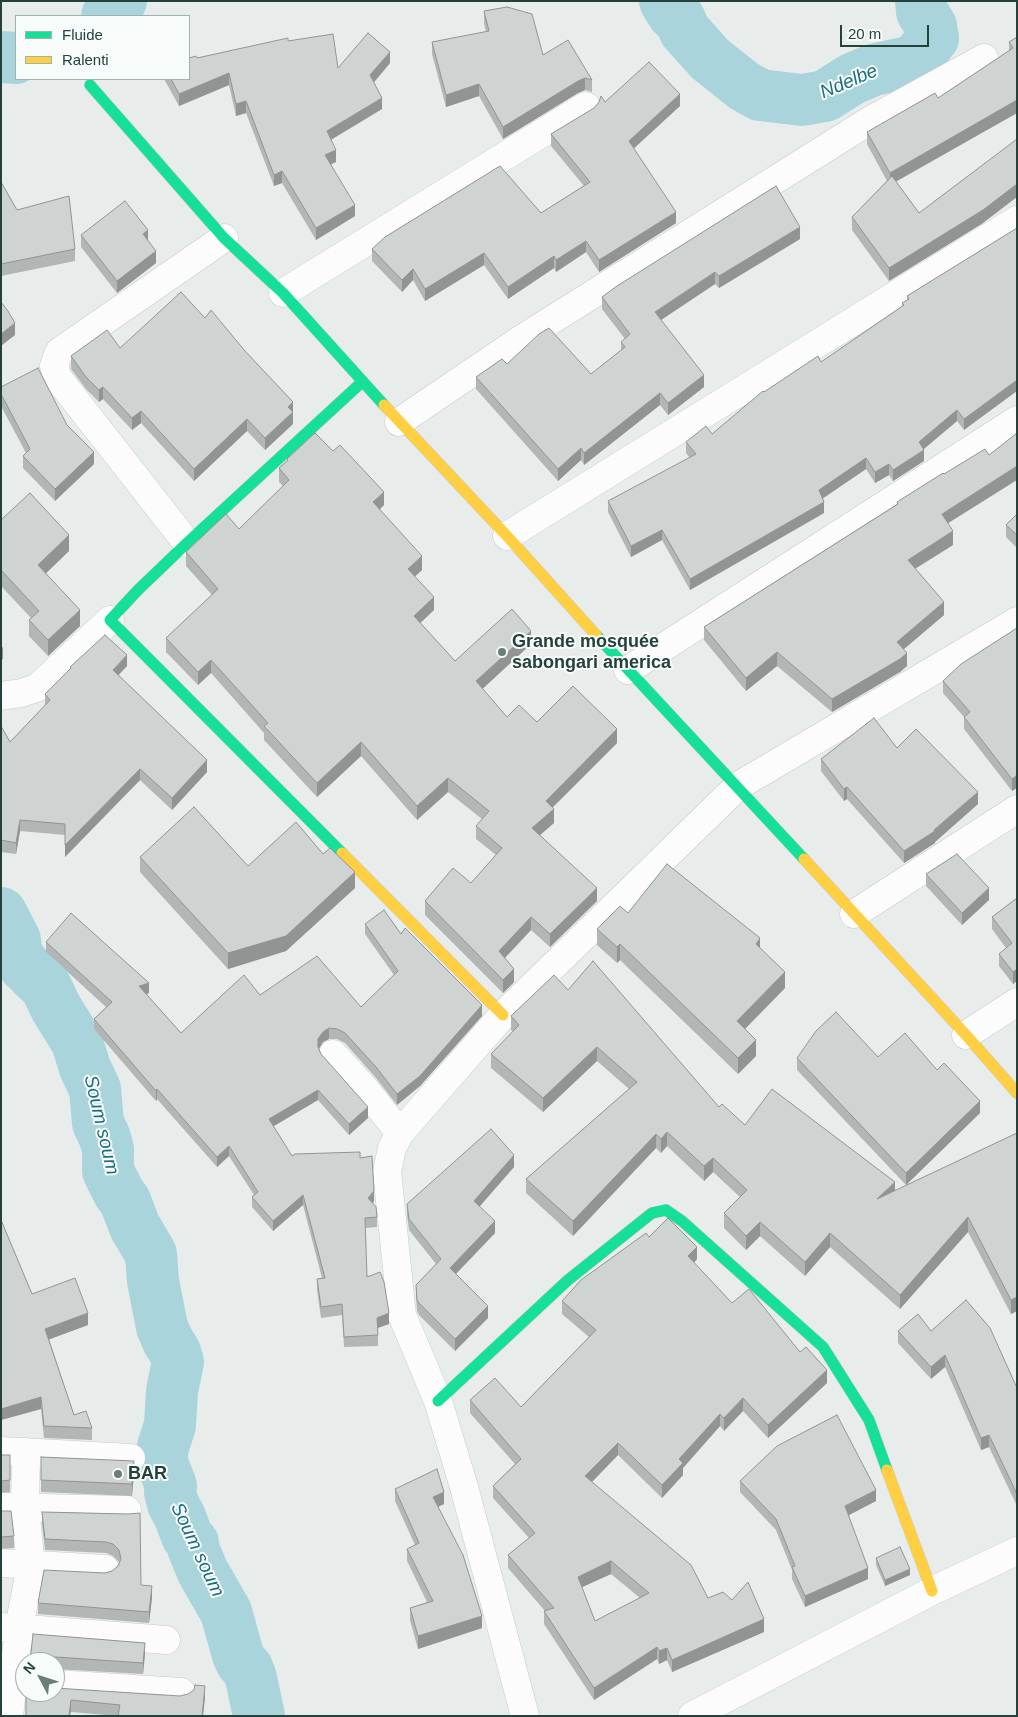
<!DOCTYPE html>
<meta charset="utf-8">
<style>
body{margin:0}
#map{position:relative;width:1018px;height:1717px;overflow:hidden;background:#e8edeb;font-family:Arial,sans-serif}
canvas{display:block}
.frame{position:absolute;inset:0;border:2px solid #24423a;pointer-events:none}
.legend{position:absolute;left:15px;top:15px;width:175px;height:65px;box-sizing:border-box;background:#f7fbf9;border:1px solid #a3b1ad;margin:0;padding:6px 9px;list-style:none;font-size:15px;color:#24423a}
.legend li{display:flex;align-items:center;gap:10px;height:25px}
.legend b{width:25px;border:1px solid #a3b1ad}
.north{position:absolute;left:15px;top:1652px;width:50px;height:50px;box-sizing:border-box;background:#f7fbf9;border:1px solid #a3b1ad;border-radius:50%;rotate:310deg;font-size:14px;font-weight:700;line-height:20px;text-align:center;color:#24423a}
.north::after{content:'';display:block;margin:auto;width:18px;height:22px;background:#697e78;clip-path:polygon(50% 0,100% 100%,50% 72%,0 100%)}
.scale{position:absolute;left:840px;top:25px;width:89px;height:22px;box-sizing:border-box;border:2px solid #24423a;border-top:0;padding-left:6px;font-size:15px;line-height:18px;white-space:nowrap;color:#24423a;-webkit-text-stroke:4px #f7fbf9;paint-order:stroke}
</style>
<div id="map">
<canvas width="1018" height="1717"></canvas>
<div class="frame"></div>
<ul class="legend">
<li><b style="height:6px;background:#16e098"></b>Fluide</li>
<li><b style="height:6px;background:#ffcf43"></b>Ralenti</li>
</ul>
<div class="north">N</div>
<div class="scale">20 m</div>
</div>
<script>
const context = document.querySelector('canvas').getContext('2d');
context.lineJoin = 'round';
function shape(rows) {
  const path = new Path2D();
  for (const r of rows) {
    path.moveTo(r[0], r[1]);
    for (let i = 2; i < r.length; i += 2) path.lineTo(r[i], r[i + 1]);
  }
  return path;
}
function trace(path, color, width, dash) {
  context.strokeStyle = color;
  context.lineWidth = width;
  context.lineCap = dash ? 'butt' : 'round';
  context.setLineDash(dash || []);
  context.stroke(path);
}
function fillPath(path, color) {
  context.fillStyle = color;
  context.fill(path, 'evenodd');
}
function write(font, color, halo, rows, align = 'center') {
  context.font = font + ' Arial,sans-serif';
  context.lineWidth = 4;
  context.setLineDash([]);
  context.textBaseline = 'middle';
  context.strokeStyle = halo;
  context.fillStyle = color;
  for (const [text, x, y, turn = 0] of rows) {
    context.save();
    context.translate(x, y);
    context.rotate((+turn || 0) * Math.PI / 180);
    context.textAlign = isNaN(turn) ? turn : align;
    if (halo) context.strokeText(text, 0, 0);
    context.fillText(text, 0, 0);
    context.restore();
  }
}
trace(shape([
 [665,1,673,14,679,18,685,31,710,59,744,86,760,95,802,100,825,96,852,79,873,70,909,62,917,58,933,38,931,26,922,12,921,1],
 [107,16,121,1],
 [1,57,16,58],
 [1,913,15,940,16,952,25,967,31,971,33,975,46,987,56,1008,77,1042,85,1068,95,1089,98,1123,105,1138,108,1149,108,1171,119,1193,125,1201,135,1227,151,1254,153,1281,162,1327,168,1341,175,1352,178,1362,172,1391,170,1425,163,1447,161,1460,171,1486,170,1492,173,1504,180,1517,187,1536,193,1543,193,1548,203,1572,226,1612,238,1655,242,1663,247,1668,251,1678,259,1716]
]), '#a9d4db', 52);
const street = shape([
 [283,293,586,106],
 [399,422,523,338,869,121,984,58],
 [507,536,1017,220],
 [187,543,57,377,54,366,59,352,224,238],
 [628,670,1017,420],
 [1,696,21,693,37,688,110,620],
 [854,914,1017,809],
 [966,1035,1017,1002],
 [333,1054,364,1088,400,1133,392,1148,387,1172,402,1315,438,1401,464,1487,525,1716],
 [400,1133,503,1015,738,786,1017,621],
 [1,1451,131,1458],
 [1,1507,127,1510],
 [1,1563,105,1569],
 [1,1627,166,1640],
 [55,1684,181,1692],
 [9,1716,19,1628,31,1565,25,1508,26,1452],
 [692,1716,932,1591,1017,1551]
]);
const fast = shape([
 [90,85,224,238,283,293,384,405],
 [596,635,804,859],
 [342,853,110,620,138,590,187,543,362,382],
 [438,1401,568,1280,652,1213,666,1210,682,1221,823,1347,869,1420,887,1470]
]);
const slow = shape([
 [384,405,507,536,596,635],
 [342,853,503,1015],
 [804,859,966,1035,1017,1093],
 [887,1470,932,1591]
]);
trace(street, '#c5cac8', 29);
trace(fast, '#c3cbc8', 12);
trace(slow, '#c3cbc8', 12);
trace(street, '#fcfcfc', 28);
trace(fast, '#16e098', 11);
trace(slow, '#ffcf43', 11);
fillPath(shape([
 [484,11,543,55,592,80,592,92,585,90,578,93,503,139,479,96,446,107,432,54,432,42,486,32,484,23],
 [1017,37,1017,113,896,181,919,213,983,223,889,281,852,230,852,217,887,181,867,144,867,132,938,98,1009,51,1009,42],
 [197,58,338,68,390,63,374,82,382,109,331,140,336,162,331,164,355,216,316,240,282,183,274,186,246,113,236,116,229,85,179,106,164,79,189,79],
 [605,102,680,106,633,148,676,223,599,272,586,252,556,272,554,268,508,299,484,265,425,301,413,280,402,292,372,261,372,249,541,213,584,186,551,146,551,134],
 [1,182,17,210,75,249,75,261,1,276],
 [1017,228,964,430,957,421,924,449,924,461,893,481,889,475,875,483,866,469,823,498,824,513,690,590,662,540,631,557,608,512,608,501,690,458,686,453,686,442,712,434,764,392,821,362,902,306,902,303,907,300,907,296],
 [81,235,148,241,156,263,117,293,81,247],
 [800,239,719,288,715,284,661,320,704,387,668,415,660,405,584,465,581,460,558,481,476,389,476,377,507,364,591,374,621,350,621,342,625,339,602,309,602,297],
 [205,318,245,351,293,402,293,424,265,450,247,431,194,481,141,423,132,430,103,399,99,402,86,389,71,369,71,356,120,348],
 [1,387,67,425,94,464,55,501,23,468,23,456,26,453,1,406],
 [287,459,384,505,380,509,422,570,415,576,434,610,420,623,455,661,531,644,482,689,507,717,537,722,617,743,552,808,554,823,540,835,597,901,550,947,531,930,505,958,514,982,503,993,425,915,425,901,471,883,496,855,476,839,476,826,482,819,448,792,417,820,361,756,317,797,264,740,264,733,211,673,198,685,166,652,166,638,212,595,186,566,186,552,239,529,283,486,279,482,279,468,287,461],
 [897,502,948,524,953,545,915,569,944,615,904,649,907,666,900,672,832,712,777,666,746,691,704,640,704,627,897,504],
 [1017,514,1017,548,1006,537,1006,525],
 [1,520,69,551,46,573,80,626,48,656,29,636,29,620,31,618,1,586],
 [1017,628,1012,791,964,729,964,717,943,693,943,681],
 [127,666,118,675,207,772,172,810,140,780,65,857,65,835,20,831,16,854,1,852,1,726,10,742,45,706,45,694,70,669,70,667],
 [897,748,978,804,935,842,935,843,904,863,847,799,844,801,821,771,821,759],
 [140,857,248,866,355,888,286,951,228,969,140,872],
 [926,874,989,900,962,925,926,886],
 [1017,898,1017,981,1013,984,999,966,999,954,1006,948,992,929,992,917],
 [628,913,760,948,785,988,745,1029,756,1056,738,1074,620,960,617,963,597,945,597,929],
 [365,924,401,934,482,1016,420,1086,397,1105,376,1078,345,1043,337,1039,329,1039,323,1042,319,1049,321,1054,368,1118,349,1135,318,1100,273,1126,292,1156,360,1158,374,1201,373,1203,377,1217,377,1227,365,1228,367,1277,389,1324,378,1328,378,1346,344,1347,342,1315,321,1318,317,1290,317,1279,322,1278,303,1205,273,1231,252,1207,252,1197,254,1195,229,1156,217,1167,157,1099,156,1101,94,1029,94,1019,106,1007,46,952,46,942,149,993,146,994,181,1033,260,995,361,1007,394,975,365,934],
 [568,990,719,1107,745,1125,895,1191,1017,1133,1017,1311,1011,1314,968,1232,900,1309,830,1247,805,1276,760,1236,746,1250,724,1228,724,1213,740,1197,713,1172,704,1181,667,1146,661,1153,656,1148,573,1236,526,1193,526,1179,629,1089,597,1061,543,1112,491,1068,491,1054,513,1032,511,1030,511,1016],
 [878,1057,937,1070,980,1113,906,1185,797,1070,797,1058],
 [514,1167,479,1206,495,1233,456,1274,488,1318,455,1351,419,1315,417,1311,416,1296,416,1285,436,1264,409,1230,407,1215,407,1204],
 [1,1220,32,1294,88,1325,49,1339,74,1415,92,1428,92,1440,44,1438,41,1409,1,1420],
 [649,1237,697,1259,694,1263,732,1303,800,1352,827,1383,768,1438,743,1411,724,1431,720,1426,683,1468,683,1475,662,1498,618,1455,592,1482,708,1598,764,1632,672,1672,667,1660,659,1664,657,1659,594,1700,544,1624,544,1611,545,1611,508,1568,508,1555,529,1538,493,1498,493,1486,515,1464,470,1413,470,1400,521,1407,589,1337,562,1314,562,1301],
 [611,1574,640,1598,595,1621,582,1587],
 [898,1331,931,1331,1017,1388,1017,1506,989,1447,981,1450,945,1367,931,1379,898,1343],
 [1,1455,10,1455,10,1492,1,1493],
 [41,1457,134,1473,132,1496,41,1492],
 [740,1481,876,1501,849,1515,868,1579,805,1607,792,1579,792,1570,776,1530,740,1492],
 [395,1489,444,1504,438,1507,482,1628,418,1649,410,1620,410,1608,427,1602,407,1561,407,1549,415,1545,395,1501],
 [1,1511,14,1536,14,1548,1,1549],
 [42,1512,127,1514,141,1585,152,1598,149,1623,38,1614,38,1603,105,1573,112,1571,118,1566,119,1563,119,1562,113,1556,106,1553,45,1550,42,1524],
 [876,1558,910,1575,885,1586,876,1565],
 [33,1634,145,1654,143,1674,55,1669,55,1662,30,1662],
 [26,1692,205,1697,203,1716,117,1716,71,1712]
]), '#b2b6b5');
fillPath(shape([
 [390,52,390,63,370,87,370,75],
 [229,73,229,85,179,106,179,94],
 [585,78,585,90,578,93,503,139,503,127,578,81],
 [479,84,479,96,446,107,446,95],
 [680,94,680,106,629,153,629,141],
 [382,98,382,109,327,142,327,131],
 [1017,100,1017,113,890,185,890,173],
 [246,101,246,113,236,116,236,104],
 [336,150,336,162,325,167,325,155],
 [282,171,282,183,274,186,274,175],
 [1017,184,1017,197,983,223,889,281,889,268],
 [355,205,355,216,316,240,316,228],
 [676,212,676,223,599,272,599,260],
 [800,227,800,239,719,288,719,276],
 [148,230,148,242,143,234],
 [586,241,586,252,556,272,556,260],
 [156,251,156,263,117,293,117,281],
 [484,253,484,265,425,301,425,289],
 [554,256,554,268,508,299,508,287],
 [413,269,413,280,402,292,402,280],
 [715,272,715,284,655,324,655,312],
 [15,323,15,335,1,346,1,334],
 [704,375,704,387,668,415,668,403],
 [1017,380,1017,391,964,430,964,419],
 [103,387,103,399,99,402,99,390],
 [660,393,660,405,584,465,584,453],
 [293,402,293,424,265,450,265,438,288,407],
 [957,410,957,421,919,453,919,442],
 [141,411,141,423,132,430,132,418],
 [247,419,247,431,194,481,194,469],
 [581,448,581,460,558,481,558,469],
 [924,450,924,461,893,481,893,470],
 [94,452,94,464,55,501,55,489],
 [866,458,866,469,819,501,819,490],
 [889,464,889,475,875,483,875,472],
 [1017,466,1017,480,942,527,942,514],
 [384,492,384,505,373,516,373,502],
 [824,502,824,513,690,590,690,579],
 [662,530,662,540,631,557,631,546],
 [953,531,953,545,908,573,908,560],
 [69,535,69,551,38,581,38,565],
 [422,556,422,570,408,583,408,569],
 [434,597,434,610,414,629,414,616],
 [944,602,944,615,897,655,897,642],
 [80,610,80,626,48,656,48,640],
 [531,631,531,644,476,695,476,681],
 [3,647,3,659,1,660,1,648],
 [777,652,777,666,746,691,746,678],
 [907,653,907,666,900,672,832,712,832,699],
 [127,655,127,666,113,681,113,670],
 [211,660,211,673,198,685,198,672],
 [617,729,617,743,546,814,546,801],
 [361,742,361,756,317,797,317,783],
 [207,760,207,772,172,810,172,798],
 [140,769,140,780,65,857,65,845],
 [1017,775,1017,788,1012,791,1012,779],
 [448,778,448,792,417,820,417,806],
 [847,787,847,799,844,801,844,789],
 [978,792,978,804,935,842,935,843,904,863,904,851,934,830],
 [554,809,554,823,532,842,532,828],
 [20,820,20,831,16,854,16,843],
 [355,872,355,888,286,951,228,969,228,953],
 [597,888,597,901,550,947,550,934],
 [989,888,989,900,962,925,962,913],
 [531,917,531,930,499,964,499,951],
 [760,938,760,954,756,944],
 [620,944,620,960,617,963,617,947],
 [514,969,514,982,503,993,503,980],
 [1017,969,1017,981,1013,984,1013,972],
 [785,972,785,988,737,1037,737,1021],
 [149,983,149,993,139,997,139,986],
 [482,1005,482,1016,420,1086,397,1105,397,1094],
 [329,1028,329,1039,323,1042,318,1050,318,1039,323,1032],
 [756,1040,756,1056,738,1074,738,1058],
 [597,1047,597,1061,543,1112,543,1098],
 [157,1089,157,1099,156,1101,156,1091],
 [318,1090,318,1100,269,1129,269,1119],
 [980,1101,980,1113,906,1185,906,1173],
 [368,1107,368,1118,349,1135,349,1124],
 [667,1132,667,1146,661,1153,661,1139],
 [656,1134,656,1148,573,1236,573,1221],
 [229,1146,229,1156,217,1167,217,1157],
 [514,1155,514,1167,474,1213,474,1201],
 [713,1158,713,1172,704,1181,704,1166],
 [895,1182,895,1196,877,1199],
 [374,1191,374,1201,368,1209,368,1198],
 [303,1195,303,1205,273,1231,273,1221],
 [968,1217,968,1232,900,1309,900,1295],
 [495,1221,495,1233,450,1280,450,1268],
 [760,1222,760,1236,746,1250,746,1236],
 [830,1233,830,1247,805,1276,805,1262],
 [697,1247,697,1259,688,1269,688,1256],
 [1017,1297,1017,1311,1011,1314,1011,1300],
 [488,1306,488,1318,455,1351,455,1339],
 [88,1313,88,1325,45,1341,45,1329],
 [389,1313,389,1324,377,1328,377,1318],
 [945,1355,945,1367,931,1379,931,1367],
 [827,1370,827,1383,768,1438,768,1425],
 [41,1397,41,1409,1,1420,1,1409],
 [743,1398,743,1411,724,1431,724,1418],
 [720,1414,720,1426,683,1468,683,1475,662,1498,662,1485,679,1459],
 [989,1435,989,1447,981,1450,981,1438],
 [618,1443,618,1455,585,1489,585,1476],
 [134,1461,134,1473,132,1496,132,1484],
 [876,1490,876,1501,845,1517,845,1506],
 [444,1492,444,1504,433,1509,433,1497],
 [611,1561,611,1574,578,1589,578,1577],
 [868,1568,868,1579,805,1607,805,1596],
 [910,1569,910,1575,885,1586,885,1580],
 [152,1586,152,1598,149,1623,149,1612],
 [482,1616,482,1628,418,1649,418,1636],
 [764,1619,764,1632,672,1672,672,1660],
 [145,1643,145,1654,143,1674,143,1663],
 [657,1647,657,1659,594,1700,594,1688],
 [667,1648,667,1660,659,1664,659,1651],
 [205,1686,205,1697,203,1716,202,1716],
 [71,1700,71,1712,70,1716,69,1716]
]), '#919493');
const building = shape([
 [507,7,532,14,543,55,568,40,592,80,585,78,578,81,503,127,479,84,446,95,432,42,489,31,484,11,507,7],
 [368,33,390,52,370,75,382,98,327,131,336,150,325,155,355,205,316,228,282,171,274,175,246,101,236,104,229,73,179,94,171,79,189,79,189,58,196,56,197,58,288,38,288,41,333,34,338,68,368,33],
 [1017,37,1017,100,890,173,867,132,935,93,938,98,1013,48,1009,42,1017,37],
 [649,62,680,94,629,141,676,212,599,260,586,241,556,260,554,256,508,287,484,253,425,289,413,269,402,280,372,249,385,237,500,166,541,213,590,182,551,134,594,108,599,102,601,96,605,102,649,62],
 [1017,139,1017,184,983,210,889,268,852,217,892,176,919,213,1017,139],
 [1,182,17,210,69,196,75,249,1,264,1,182],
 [776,186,800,227,719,276,715,272,655,312,704,375,668,403,660,393,584,453,581,448,558,469,476,377,502,359,507,364,539,334,549,328,591,374,625,347,621,342,630,334,602,297,617,286,776,186],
 [125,201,148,230,143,234,156,251,117,281,81,235,125,201],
 [1017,228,1017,380,964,419,957,410,919,442,924,450,893,470,889,464,875,472,866,458,819,490,824,502,690,579,662,530,631,546,608,501,696,454,686,442,706,426,712,434,763,391,764,392,818,356,821,362,904,305,902,303,909,299,907,296,1017,228],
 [181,292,205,318,211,310,245,351,293,402,288,407,293,412,265,438,247,419,194,469,141,411,132,418,103,387,99,390,86,377,71,356,107,330,120,348,181,292],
 [1,302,8,311,15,323,1,334,1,302],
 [38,368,67,425,94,452,55,489,23,456,30,449,1,394,1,387,38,368],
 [315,433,333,451,340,445,384,492,373,502,422,556,408,569,434,597,414,616,455,661,512,609,531,631,476,681,507,717,519,705,537,722,573,686,617,729,546,801,554,809,532,828,597,888,550,934,531,917,499,951,514,969,503,980,425,901,453,868,471,883,502,848,476,826,489,811,448,778,417,806,361,742,317,783,264,726,268,723,211,660,198,672,166,638,218,589,186,552,226,514,239,529,289,480,279,468,288,460,287,459,315,433],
 [1017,433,1017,466,942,514,953,531,908,560,944,602,897,642,907,653,900,659,832,699,777,652,746,678,704,627,898,504,897,502,943,473,944,474,985,449,989,455,1017,433],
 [30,493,69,535,38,565,80,610,48,640,29,620,39,611,1,570,1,520,30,493],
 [1017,514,1017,535,1006,525,1017,514],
 [1017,628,1017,775,1012,779,964,717,970,712,943,681,961,664,1017,628],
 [105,635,127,655,113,670,207,760,172,798,140,769,65,845,65,824,20,820,16,843,1,840,1,726,10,742,50,700,45,694,71,668,70,667,105,635],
 [874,718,897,748,916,729,978,792,934,830,935,831,904,851,847,787,844,789,821,759,874,718],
 [194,807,248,866,296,822,323,854,330,848,355,872,286,936,228,953,140,857,194,807],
 [957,854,989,888,962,913,926,874,957,854],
 [667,864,760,938,756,944,785,972,737,1021,756,1040,738,1058,620,944,617,947,597,929,620,906,628,913,667,864],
 [1017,898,1017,969,1013,972,999,954,1012,943,992,917,1017,898],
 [384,910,401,934,405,928,482,1005,420,1076,397,1094,376,1067,345,1033,337,1029,329,1028,323,1032,318,1039,318,1047,321,1054,368,1107,349,1124,318,1090,269,1119,292,1156,295,1154,360,1152,360,1158,372,1156,374,1191,368,1198,376,1207,377,1217,365,1218,367,1277,380,1272,384,1282,389,1313,377,1318,378,1335,344,1337,342,1304,321,1307,317,1279,325,1278,303,1195,273,1221,252,1197,258,1192,229,1146,217,1157,157,1089,156,1091,94,1019,112,1002,46,942,71,913,149,983,139,986,181,1033,244,975,260,995,317,956,361,1007,398,971,365,924,384,910],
 [593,961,719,1107,722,1104,745,1125,772,1089,895,1182,877,1199,1017,1133,1017,1297,1011,1300,968,1217,900,1295,830,1233,805,1262,760,1222,746,1236,724,1213,747,1190,713,1158,704,1166,667,1132,661,1139,656,1134,573,1221,526,1179,637,1082,597,1047,543,1098,491,1054,519,1025,511,1016,554,975,568,990,593,961],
 [836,1012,878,1057,905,1033,937,1070,944,1063,980,1101,906,1173,797,1058,816,1031,836,1012],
 [491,1129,514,1155,474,1201,495,1221,450,1268,488,1306,455,1339,419,1303,417,1300,416,1285,441,1259,409,1219,407,1204,491,1129],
 [668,1218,697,1247,688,1256,732,1303,749,1289,800,1352,806,1347,827,1370,768,1425,743,1398,724,1418,720,1414,679,1459,683,1463,662,1485,618,1443,585,1476,691,1565,708,1598,723,1592,732,1600,748,1582,764,1619,672,1660,667,1648,659,1651,657,1647,594,1688,544,1611,554,1608,508,1555,535,1533,493,1486,521,1459,470,1400,495,1378,521,1407,596,1330,562,1301,581,1280,646,1233,649,1237,668,1218],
 [611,1561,649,1593,595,1621,578,1577,611,1561],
 [1,1220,32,1294,75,1278,88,1313,45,1329,74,1415,86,1411,92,1428,44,1426,41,1397,1,1409,1,1220],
 [966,1300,990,1328,1017,1388,1017,1494,989,1435,981,1438,945,1355,931,1367,898,1331,918,1314,931,1331,966,1300],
 [837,1415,876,1490,845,1506,868,1568,805,1596,792,1567,795,1566,776,1519,740,1481,777,1446,837,1415],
 [1,1455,10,1455,10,1480,1,1481,1,1455],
 [41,1457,134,1461,132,1484,41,1480,41,1457],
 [437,1469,444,1492,433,1497,463,1555,482,1616,418,1636,410,1608,433,1601,407,1549,419,1543,395,1489,437,1469],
 [1,1511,11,1511,14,1536,1,1537,1,1511],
 [42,1512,127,1514,140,1513,141,1585,152,1586,149,1612,38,1603,44,1570,105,1573,112,1571,118,1566,121,1559,119,1550,113,1544,106,1542,45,1539,42,1512],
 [900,1547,910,1569,885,1580,876,1558,900,1547],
 [33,1634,145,1643,143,1663,56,1657,49,1658,44,1662,30,1662,33,1634],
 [195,1685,205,1686,202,1716,118,1716,120,1705,71,1700,69,1716,26,1716,26,1692,55,1692,55,1688,180,1696,188,1694,194,1690,195,1685]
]);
fillPath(building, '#cfd4d2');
trace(building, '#919493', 1);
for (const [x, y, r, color] of [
 [502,652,5,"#697e78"],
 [118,1474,5,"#697e78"]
]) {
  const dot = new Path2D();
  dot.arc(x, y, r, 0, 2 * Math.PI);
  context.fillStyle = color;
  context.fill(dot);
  trace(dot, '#f7fbf9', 2);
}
write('bold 18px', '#24423a', '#f7fbf9', [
 ["Grande mosquée",512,642],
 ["sabongari america",512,663],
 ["BAR",128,1474]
], 'left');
write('italic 19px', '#1c6f80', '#f7fbf9', [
 ["Ndelbe",849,82,-23],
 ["Soum soum",101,1125,77],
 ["Soum soum",197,1550,65]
]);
</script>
